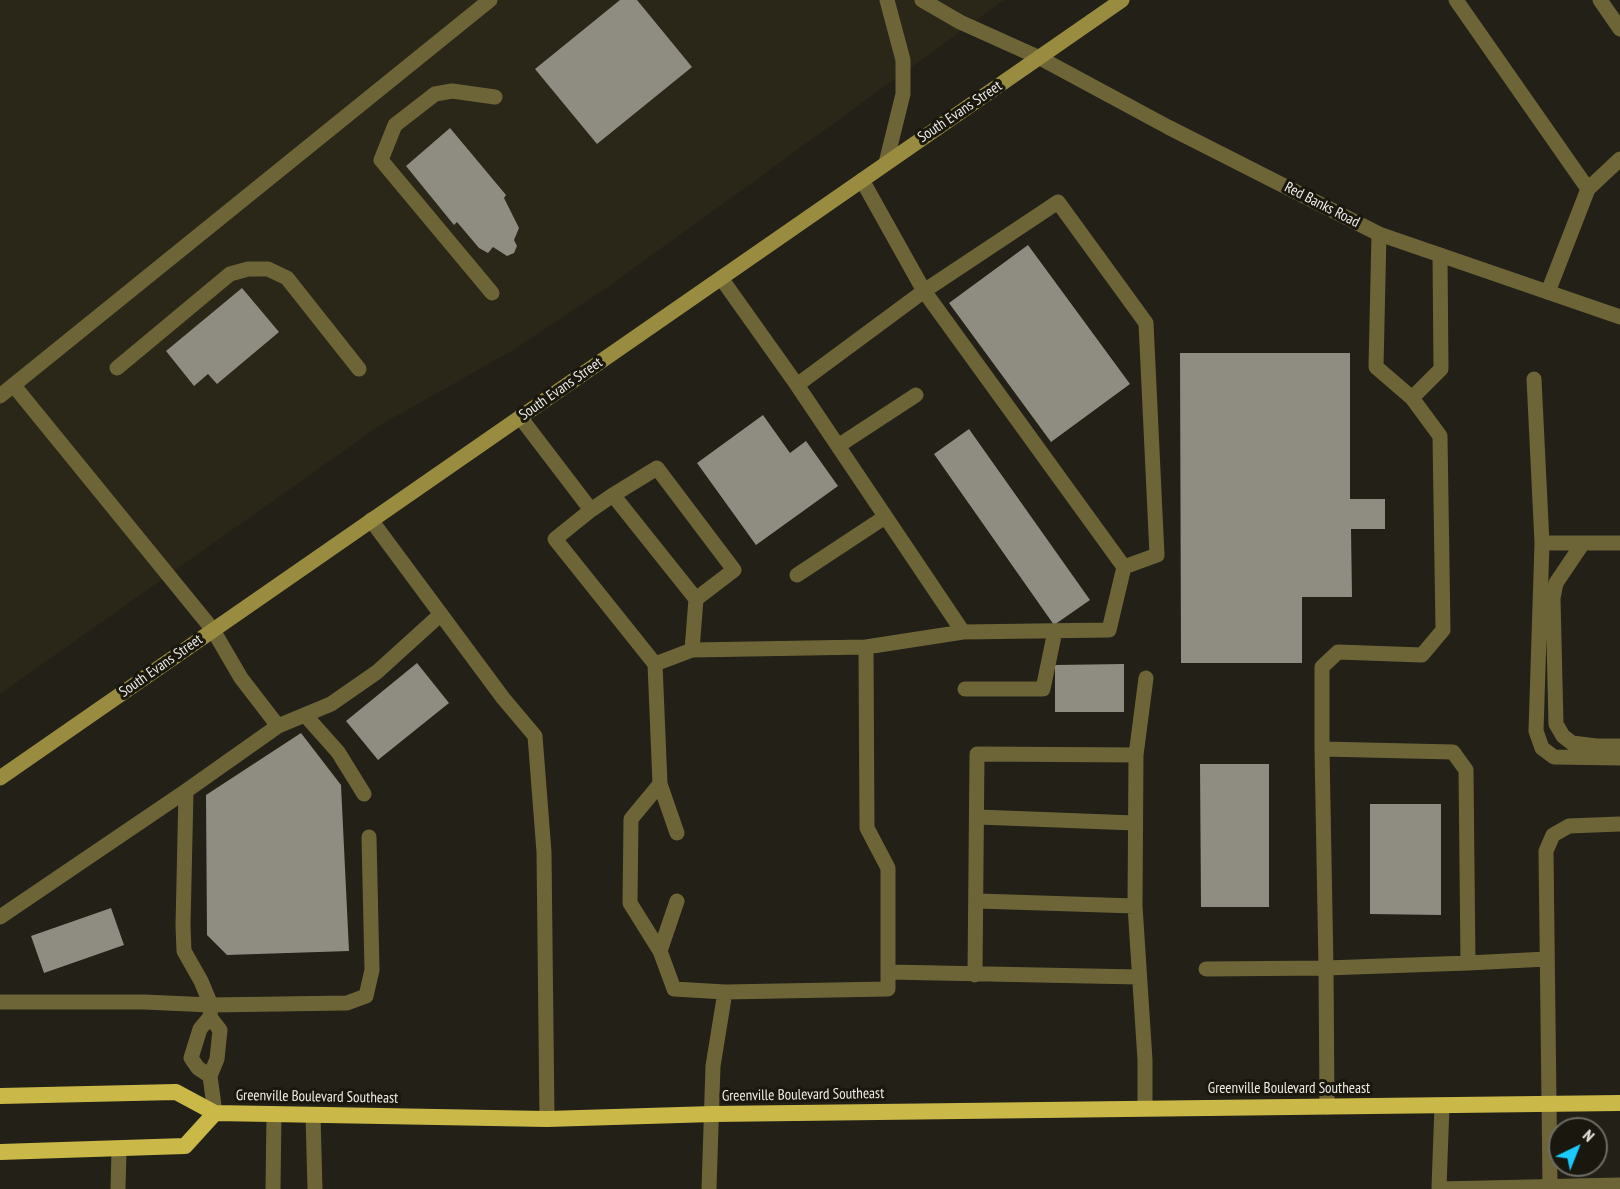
<!DOCTYPE html>
<style>
body{margin:0}
#map{position:relative;width:1620px;height:1189px;overflow:hidden;background:#222017;font-family:"PT Sans Narrow",sans-serif}
canvas{display:block}
.north{position:absolute;left:1548px;top:1117px;width:60px;height:60px;box-sizing:border-box;background:#19170e;border:2px solid #6d6c64;border-radius:50%;rotate:43deg;font-size:16px;font-weight:700;line-height:24px;text-align:center;color:#ecebe5}
.north::after{content:'';display:block;margin:auto;width:21px;height:27px;background:#1acafc;clip-path:polygon(50% 0,100% 100%,50% 72%,0 100%)}
</style>
<div id="map">
<canvas width="1620" height="1189"></canvas>
<div class="north">N</div>
</div>
<script>
const context = document.querySelector('canvas').getContext('2d');
context.lineJoin = 'round';
function fillPath(path, color) {
  context.fillStyle = color;
  context.fill(path, 'evenodd');
}
function shape(rows) {
  const path = new Path2D();
  for (const r of rows) {
    path.moveTo(r[0], r[1]);
    for (let i = 2; i < r.length; i += 2) path.lineTo(r[i], r[i + 1]);
  }
  return path;
}
function trace(path, color, width, dash) {
  context.strokeStyle = color;
  context.lineWidth = width;
  context.lineCap = dash ? 'butt' : 'round';
  context.setLineDash(dash || []);
  context.stroke(path);
}
function write(font, color, halo, rows, align = 'center') {
  context.font = font + ' "PT Sans Narrow",sans-serif';
  context.lineWidth = 6;
  context.setLineDash([]);
  context.textBaseline = 'middle';
  context.strokeStyle = halo;
  context.fillStyle = color;
  for (const [text, x, y, turn = 0] of rows) {
    context.save();
    context.translate(x, y);
    context.rotate((+turn || 0) * Math.PI / 180);
    context.textAlign = isNaN(turn) ? turn : align;
    if (halo) context.strokeText(text, 0, 0);
    context.fillText(text, 0, 0);
    context.restore();
  }
}
fillPath(shape([
 [0,0,1004,0,608,287,512,351,382,424,0,694]
]), '#2a2718');
fillPath(shape([
 [620,0,637,0,692,67,597,144,535,69],
 [450,128,506,195,504,198,519,228,514,240,517,246,514,253,507,256,493,247,488,253,479,248,457,222,454,225,406,166],
 [1028,245,1130,384,1051,442,949,303],
 [242,288,279,332,217,384,208,374,194,386,166,351],
 [1180,353,1350,353,1350,499,1385,499,1385,529,1351,529,1352,597,1302,597,1302,663,1181,663],
 [763,415,790,453,806,441,838,486,756,545,697,463],
 [969,429,1090,600,1054,625,934,454],
 [417,663,449,703,378,760,346,721],
 [1124,664,1124,712,1055,712,1055,665],
 [301,733,341,785,349,951,227,955,207,935,206,795],
 [1200,764,1269,764,1269,907,1201,907],
 [1370,804,1441,804,1441,915,1370,914],
 [111,908,124,945,44,973,31,936]
]), '#8f8d81');
trace(shape([
 [922,0,960,22,1040,58],
 [1456,0,1588,189],
 [1600,0,1620,29],
 [886,163,903,94,903,60,887,0],
 [1379,234,1376,367,1412,398,1441,369,1440,255],
 [721,278,797,385,963,632,866,647],
 [1548,292,1588,189,1620,159],
 [492,293,381,160,395,125,435,94,452,91,495,97],
 [117,368,230,274,248,269,268,269,287,278,359,369],
 [1534,379,1542,543,1536,731,1542,748,1554,757,1620,758],
 [797,385,924,291,1058,202,1146,323,1157,555,1124,567,924,291,862,180],
 [15,387,213,630,241,678,278,726,331,704,377,672,441,614],
 [0,396,490,0],
 [520,417,591,510,613,495,696,599,692,650],
 [838,446,916,395],
 [613,495,657,468,734,570,696,599],
 [591,510,555,539,655,664],
 [371,520,503,698,535,736,544,852,547,1119],
 [1542,543,1620,543],
 [1583,543,1556,583,1553,598,1556,724,1563,736,1572,743,1596,746,1620,746],
 [797,575,885,517],
 [963,632,1109,630,1124,567],
 [965,689,1043,689,1055,631],
 [305,715,338,752,364,794],
 [1322,749,1322,667,1338,652,1422,655,1443,630,1440,436,1412,398],
 [1136,755,1146,678],
 [978,817,1135,823],
 [677,833,660,784,655,664,692,650,866,647,867,828,888,868,888,989,725,992,713,1066,709,1189],
 [677,901,660,951,674,989,725,992],
 [978,901,1135,906],
 [0,917,186,791,278,726],
 [660,951,630,903,631,819,660,784],
 [1468,963,1547,959],
 [1206,969,1326,968,1468,963,1466,770,1453,752,1322,749,1326,968,1327,1107],
 [888,972,1139,977],
 [975,975,977,754,1136,755,1135,906,1145,1060,1145,1108],
 [0,1002,144,1002,211,1005,201,981,184,951,183,926,186,791],
 [210,1017,220,1030,217,1059,210,1076,215,1113],
 [210,1076,198,1068,191,1058,200,1029,210,1017,211,1005,347,1003,366,996,372,970,369,837],
 [313,1115,315,1189],
 [1550,1186,1546,851,1553,835,1569,826,1620,824],
 [1439,1187,1442,1106],
 [118,1189,119,1150],
 [273,1189,274,1114],
 [1439,1189,1620,1185]
]), '#6d6538', 15);
trace(shape([
 [1040,58,1168,127,1379,234,1620,317]
]), '#6d6538', 15);
trace(shape([
 [0,778,1122,0]
]), '#998c41', 15);
trace(shape([
 [0,1096,176,1092,215,1113,547,1119,713,1114,1620,1103],
 [0,1152,185,1146,215,1113]
]), '#cab848', 16);
write('15px', '#ecebe5', '#19170e', [
 ["South Evans Street",960,112,-34],
 ["Red Banks Road",1322,205,27],
 ["South Evans Street",561,389,-35],
 ["South Evans Street",161,666,-35],
 ["Greenville Boulevard Southeast",1289,1089],
 ["Greenville Boulevard Southeast",803,1095,-1],
 ["Greenville Boulevard Southeast",317,1097,1]
]);
</script>
